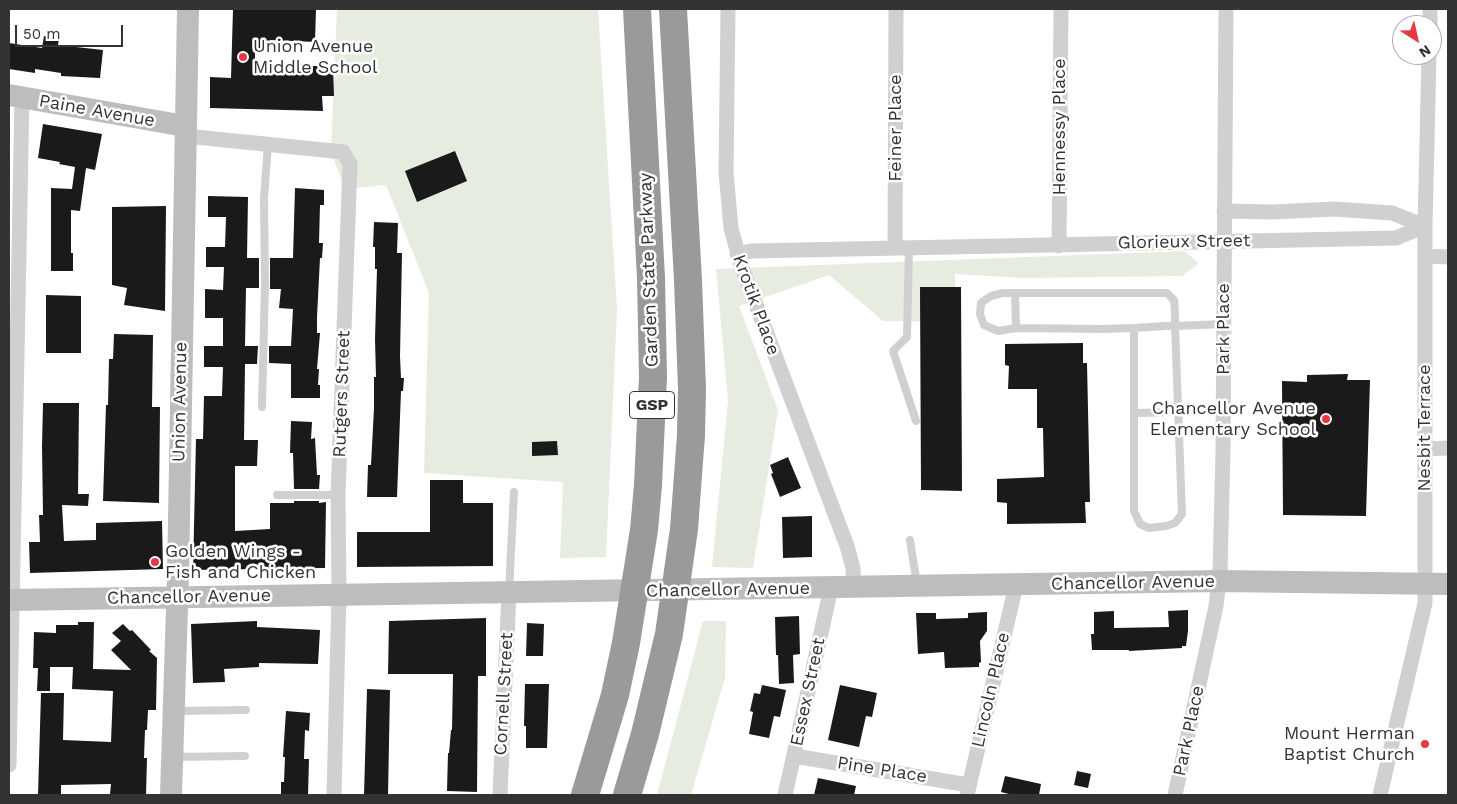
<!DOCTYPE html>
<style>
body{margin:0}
#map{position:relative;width:1457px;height:804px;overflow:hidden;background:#fff;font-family:"Work Sans",sans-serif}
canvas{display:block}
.frame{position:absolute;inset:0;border:10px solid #333;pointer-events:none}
.north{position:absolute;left:1392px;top:15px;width:50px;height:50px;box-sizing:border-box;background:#fff;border:1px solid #adadad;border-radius:50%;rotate:145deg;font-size:14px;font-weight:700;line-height:20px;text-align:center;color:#333}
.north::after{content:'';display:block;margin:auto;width:18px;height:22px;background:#e63946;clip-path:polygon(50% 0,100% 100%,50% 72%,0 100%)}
.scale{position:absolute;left:15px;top:25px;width:108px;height:22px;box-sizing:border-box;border:2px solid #333;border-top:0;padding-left:6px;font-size:15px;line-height:18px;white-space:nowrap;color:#333;-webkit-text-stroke:4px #fff;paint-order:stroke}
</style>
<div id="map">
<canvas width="1457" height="804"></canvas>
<div class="frame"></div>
<div class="north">N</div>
<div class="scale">50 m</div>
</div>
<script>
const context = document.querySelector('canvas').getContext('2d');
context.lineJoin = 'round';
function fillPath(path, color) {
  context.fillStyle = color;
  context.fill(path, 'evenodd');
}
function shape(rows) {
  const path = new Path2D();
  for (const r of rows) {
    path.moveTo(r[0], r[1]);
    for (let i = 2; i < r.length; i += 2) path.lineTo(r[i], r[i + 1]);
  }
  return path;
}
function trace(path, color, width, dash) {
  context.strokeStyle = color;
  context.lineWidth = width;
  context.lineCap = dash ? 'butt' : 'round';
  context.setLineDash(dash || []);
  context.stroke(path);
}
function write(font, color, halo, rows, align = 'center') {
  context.font = font + ' "Work Sans",sans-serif';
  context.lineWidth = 5;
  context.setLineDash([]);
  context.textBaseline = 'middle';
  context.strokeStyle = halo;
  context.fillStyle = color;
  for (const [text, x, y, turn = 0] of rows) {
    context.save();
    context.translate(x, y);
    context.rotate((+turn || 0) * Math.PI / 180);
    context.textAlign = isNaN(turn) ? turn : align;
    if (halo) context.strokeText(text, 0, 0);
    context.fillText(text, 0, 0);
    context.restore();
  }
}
fillPath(shape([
 [337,9,598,9,617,310,606,557,560,558,563,482,424,473,429,293,386,185,345,189,331,152],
 [1184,251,1199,263,1182,276,1025,278,955,274,956,322,883,321,829,275,739,306,778,410,753,568,712,567,728,401,716,269],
 [703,621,726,621,725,678,691,795,657,795]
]), '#e6ecdf');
fillPath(shape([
 [233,9,316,9,315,42,270,40,270,48,255,48,255,70,311,74,311,66,333,66,334,96,322,96,323,111,210,108,210,77,231,78],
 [44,36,59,39,58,45,103,50,100,78,61,76,61,73,35,69,35,73,9,69,9,43,42,48],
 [43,124,102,134,95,170,86,168,80,211,71,210,71,253,73,253,73,271,51,271,51,188,72,189,75,167,59,164,60,162,38,158],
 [455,151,467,181,417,202,405,171],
 [295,188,324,190,324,205,320,205,319,243,323,243,322,258,320,258,317,317,317,333,320,333,317,369,319,369,318,385,320,385,320,398,291,398,291,364,269,363,269,346,291,346,293,309,279,308,281,289,270,289,270,258,293,258],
 [208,196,248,197,247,258,259,258,259,288,246,288,245,346,258,346,257,364,245,364,244,440,258,440,257,466,235,466,235,531,270,529,270,503,294,503,294,501,319,501,319,503,326,502,325,568,193,570,196,439,203,439,204,396,222,396,223,367,204,367,204,346,223,346,223,318,205,318,205,289,223,290,224,267,206,267,206,247,225,247,226,217,208,217],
 [166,206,165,311,124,305,127,288,112,285,112,207],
 [374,222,398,223,397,253,402,253,400,356,401,378,404,378,403,391,401,391,397,497,367,497,368,465,371,465,374,408,374,377,376,377,375,339,377,269,375,269,375,247,373,247],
 [920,287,961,287,962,491,921,490],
 [46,295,81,296,81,353,46,353],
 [114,334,153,335,152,407,160,407,159,503,103,501,106,405,108,405,109,359,113,359],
 [1083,343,1083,363,1087,363,1090,502,1085,502,1086,523,1007,524,1007,503,997,502,997,479,1044,477,1043,428,1037,428,1037,389,1008,389,1009,366,1005,365,1005,344],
 [1348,374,1347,380,1370,380,1366,516,1283,515,1282,381,1307,382,1307,375],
 [43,403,79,403,78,494,89,494,88,506,62,505,64,541,96,540,96,523,162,521,163,569,30,573,29,542,40,542,39,515,43,515,42,446],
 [291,421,312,422,311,439,315,438,317,475,320,475,319,489,294,489,293,453,290,453],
 [557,441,558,455,532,456,532,442],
 [788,457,801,488,780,497,771,474,773,473,770,465],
 [430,480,463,480,463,503,493,503,493,566,357,567,357,532,430,532],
 [812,516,812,557,783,558,782,517],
 [1188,610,1188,631,1186,646,1182,646,1182,648,1129,651,1129,650,1092,650,1091,634,1094,634,1094,612,1114,611,1114,628,1169,627,1168,611],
 [987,612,987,631,980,641,981,662,979,663,979,667,945,668,944,652,918,654,916,613,936,613,936,619,968,618,968,613],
 [799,616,800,654,793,655,794,683,779,684,778,655,776,655,775,617],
 [486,618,486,676,478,676,477,792,447,791,448,753,449,753,451,730,452,730,453,674,388,674,389,621],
 [257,621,257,627,320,630,318,664,259,663,259,667,224,669,225,682,193,683,191,624],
 [78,622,94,622,93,669,131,670,111,650,121,641,112,633,123,624,130,631,132,630,151,650,149,651,157,658,156,710,148,710,147,730,145,730,144,758,147,758,146,795,110,794,111,784,61,785,61,795,38,795,41,693,64,693,63,740,111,742,113,691,72,689,73,667,50,667,50,691,37,691,38,668,33,668,34,632,56,633,56,625,78,625],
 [527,623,544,624,543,656,526,656],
 [525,684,549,684,547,748,526,748,526,726,524,726],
 [762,685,786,690,780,717,774,716,769,738,749,734,753,712,750,711,754,693,760,694],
 [840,685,877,693,872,717,866,716,859,747,828,740],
 [367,689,390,690,388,795,364,795],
 [286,711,310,713,309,731,305,730,304,759,309,759,308,795,281,795,281,782,284,782,285,757,283,757],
 [1077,771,1091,774,1088,788,1074,785],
 [1005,776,1041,784,1039,795,1013,795,1001,792],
 [818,778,856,786,854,795,814,795]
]), '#1a1a1a');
trace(shape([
 [909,248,907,337,893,351,916,421],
 [1015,293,1016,328],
 [1134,328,1134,511,1140,524,1149,528,1166,526,1175,523,1182,514,1175,326,1175,314,1174,300,1167,293,1003,293,991,296,981,303,980,314,984,325,998,331,1016,328,1102,329,1134,328,1166,326,1175,326,1224,324],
 [262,407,265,283,264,198,268,144],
 [1135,413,1178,412],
 [277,495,338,495],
 [910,540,917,585],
 [509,591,514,492],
 [175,711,246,710],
 [173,757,245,756]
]), '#d0d0d0', 8);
trace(shape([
 [728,9,726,172,731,228,741,265,847,546,853,568,854,588],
 [1430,25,1430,9],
 [186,136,343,152,350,164,338,495,339,594,334,795],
 [1224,211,1273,212,1334,209,1392,213,1425,226],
 [1059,246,1061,9],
 [895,248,896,9],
 [737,254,751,251,1396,238,1425,226],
 [1426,256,1448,257],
 [1425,449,1448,448],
 [794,756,969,785],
 [9,765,22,98],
 [500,795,509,593],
 [785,795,831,588],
 [967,795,1016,585],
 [1175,795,1216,606,1220,572,1223,451,1226,9],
 [1380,795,1425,603,1425,226,1429,55]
]), '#d0d0d0', 15);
trace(shape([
 [9,95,185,126],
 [9,600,1219,581,1448,584],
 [171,795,178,576,188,9]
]), '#bdbdbd', 22);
trace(shape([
 [585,795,615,695,626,643,644,530,648,485,653,377,651,278,637,9],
 [627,795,645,734,669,634,684,529,691,435,692,389,688,280,673,9]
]), '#9a9a9a', 28);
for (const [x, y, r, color] of [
 [243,57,5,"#e63946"],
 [1326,419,5,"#e63946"],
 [155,562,5,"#e63946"],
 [1425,744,5,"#e63946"]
]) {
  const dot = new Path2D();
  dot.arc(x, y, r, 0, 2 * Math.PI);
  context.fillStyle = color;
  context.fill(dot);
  trace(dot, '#fff', 2);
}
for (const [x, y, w] of [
 [652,405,45]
]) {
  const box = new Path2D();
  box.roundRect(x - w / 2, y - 13.5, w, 27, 4);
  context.fillStyle = '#fff';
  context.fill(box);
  trace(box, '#333', 1);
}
write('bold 16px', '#333', null, [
 ["GSP",652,405]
]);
write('18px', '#333', '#fff', [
 ["Union Avenue",253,47],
 ["Middle School",253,68],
 ["Chancellor Avenue",1316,409,"right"],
 ["Elementary School",1316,430,"right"],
 ["Golden Wings -",165,552],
 ["Fish and Chicken",165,573],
 ["Mount Herman",1415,734,"right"],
 ["Baptist Church",1415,755,"right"]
], 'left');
write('18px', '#333', '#fff', [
 ["Paine Avenue",97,111,10],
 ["Hennessy Place",1060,127,-90],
 ["Feiner Place",896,128,-90],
 ["Glorieux Street",1184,242,-1],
 ["Garden State Parkway",649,270,-92],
 ["Krotik Place",756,305,70],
 ["Park Place",1224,329,-90],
 ["Rutgers Street",342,394,-88],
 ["Union Avenue",180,402,-89],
 ["Nesbit Terrace",1425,428,-90],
 ["Chancellor Avenue",1133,583,-1],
 ["Chancellor Avenue",728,590,-1],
 ["Chancellor Avenue",189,597,-1],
 ["Lincoln Place",991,690,-77],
 ["Essex Street",808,692,-78],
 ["Cornell Street",504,694,-87],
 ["Park Place",1189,731,-78],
 ["Pine Place",882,770,9]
]);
</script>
